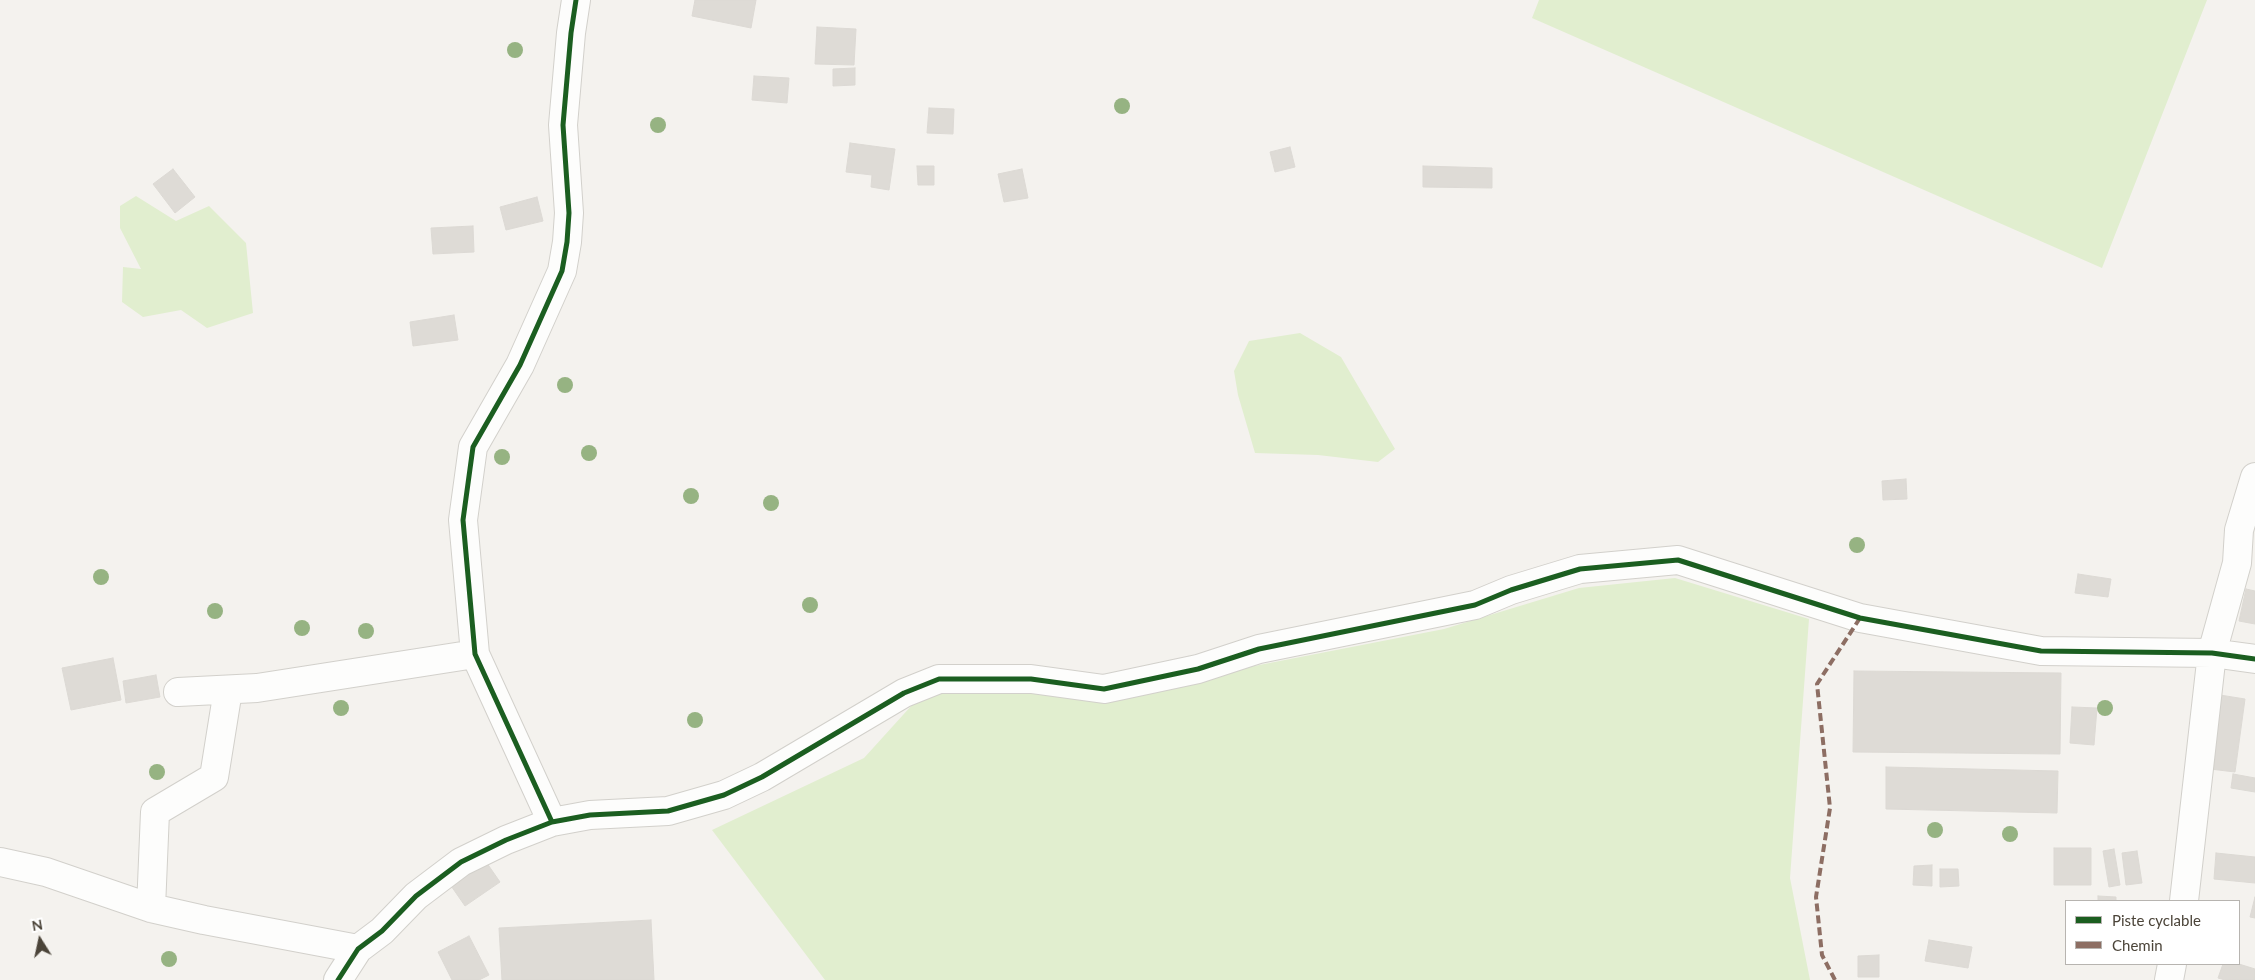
<!DOCTYPE html>
<style>
body{margin:0}
#map{position:relative;width:2255px;height:980px;overflow:hidden;background:#f4f2ee;font-family:Lato,sans-serif}
canvas{display:block}
.legend{position:absolute;left:2065px;top:900px;width:175px;height:65px;box-sizing:border-box;background:#fff;border:1px solid #b7b4b0;margin:0;padding:6px 9px;list-style:none;font-size:15px;color:#4b4439}
.legend li{display:flex;align-items:center;gap:10px;height:25px}
.legend b{width:25px;border:1px solid #b7b4b0}
.north{position:absolute;left:15px;top:915px;width:50px;height:50px;-webkit-text-stroke:4px #fff;paint-order:stroke;rotate:350deg;font-size:14px;font-weight:700;line-height:20px;text-align:center;color:#4b4439}
.north::after{content:'';display:block;margin:auto;width:18px;height:22px;background:#4b4439;clip-path:polygon(50% 0,100% 100%,50% 72%,0 100%)}
</style>
<div id="map">
<canvas width="2255" height="980"></canvas>
<ul class="legend">
<li><b style="height:6px;background:#1b5e20"></b>Piste cyclable</li>
<li><b style="height:6px;background:#8d6e63"></b>Chemin</li>
</ul>
<div class="north">N</div>
</div>
<script>
const context = document.querySelector('canvas').getContext('2d');
context.lineJoin = 'round';
function fillPath(path, color) {
  context.fillStyle = color;
  context.fill(path, 'evenodd');
}
function shape(rows) {
  const path = new Path2D();
  for (const r of rows) {
    path.moveTo(r[0], r[1]);
    for (let i = 2; i < r.length; i += 2) path.lineTo(r[i], r[i + 1]);
  }
  return path;
}
function trace(path, color, width, dash) {
  context.strokeStyle = color;
  context.lineWidth = width;
  context.lineCap = dash ? 'butt' : 'round';
  context.setLineDash(dash || []);
  context.stroke(path);
}
fillPath(shape([
 [1539,0,2207,0,2102,268,1532,18],
 [136,196,176,221,209,206,246,243,253,313,207,328,181,310,143,317,122,302,123,267,141,269,120,228,120,206],
 [1300,333,1341,357,1395,449,1378,462,1318,455,1255,453,1238,395,1234,371,1249,341],
 [1675,578,1809,619,1790,878,1810,980,825,980,712,830,864,758,922,694,991,682,1208,675,1444,629,1579,588]
]), '#e1eecf');
const building = shape([
 [695,0,756,0,751,28,692,16,695,0],
 [817,27,856,29,854,65,815,64,817,27],
 [855,68,855,85,833,86,833,69,855,68],
 [754,76,789,78,787,103,752,100,754,76],
 [929,108,954,109,953,134,927,133,929,108],
 [850,143,895,149,889,190,871,187,872,175,846,172,850,143],
 [1290,147,1295,167,1275,172,1270,152,1290,147],
 [917,166,934,166,934,185,918,185,917,166],
 [1423,166,1492,168,1492,188,1423,187,1423,166],
 [173,169,195,197,175,213,153,184,173,169],
 [1022,169,1028,198,1004,202,998,174,1022,169],
 [537,197,543,221,506,230,500,207,537,197],
 [473,226,474,252,433,254,431,228,473,226],
 [454,315,458,340,413,346,410,322,454,315],
 [1906,479,1907,499,1883,500,1882,481,1906,479],
 [2078,574,2111,579,2108,597,2075,593,2078,574],
 [2246,589,2255,591,2255,624,2239,621,2246,589],
 [113,658,121,700,71,710,62,668,113,658],
 [1854,671,2061,673,2060,754,1853,752,1854,671],
 [156,675,160,697,126,703,123,681,156,675],
 [2220,695,2245,699,2235,772,2210,769,2220,695],
 [2072,707,2097,708,2094,745,2070,743,2072,707],
 [1886,767,2058,771,2057,813,1886,809,1886,767],
 [2233,774,2255,778,2255,792,2231,788,2233,774],
 [2054,848,2091,848,2091,885,2054,885,2054,848],
 [2114,849,2120,885,2109,887,2103,851,2114,849],
 [2137,851,2142,883,2126,885,2122,853,2137,851],
 [2216,853,2255,857,2255,883,2214,879,2216,853],
 [482,856,500,882,465,906,447,880,482,856],
 [1932,865,1932,886,1913,885,1914,866,1932,865],
 [1940,869,1958,869,1959,886,1940,887,1940,869],
 [2098,896,2116,897,2116,901,2098,901,2098,896],
 [2255,897,2255,918,2250,917,2255,897],
 [651,920,654,980,502,980,499,928,651,920],
 [469,936,489,975,479,980,452,980,438,952,469,936],
 [1929,940,1972,947,1968,968,1925,961,1929,940],
 [1879,955,1879,977,1858,977,1858,956,1879,955],
 [2223,964,2239,964,2255,969,2255,980,2225,980,2218,978,2223,964]
]);
fillPath(building, '#dedbd6');
trace(building, '#dcd9d4', 1);
const street = shape([
 [178,692,257,688,475,654],
 [552,822,475,654,463,520,473,447,520,365,562,271,567,242,569,213,563,125,571,33,576,0],
 [0,862,46,872,151,908,204,920,358,949],
 [2184,901,2212,653,2237,563,2239,530,2255,477],
 [151,908,155,812,214,777,228,690],
 [338,980,358,949,382,931,416,896,461,862,506,840,552,822,590,815,668,811,724,795,762,777,904,693,939,679,1031,679,1104,689,1198,669,1259,649,1475,605,1511,590,1580,569,1678,560,1860,618,2041,651,2212,653,2255,659],
 [2169,980,2172,964]
]);
trace(street, '#d2d0cb', 30);
trace(street, '#fdfdfc', 28);
trace(shape([
 [1835,980,1822,955,1816,897,1830,808,1817,684,1860,618]
]), '#8d6e63', 4, [8, 4]);
trace(shape([
 [552,822,475,654,463,520,473,447,520,365,562,271,567,242,569,213,563,125,571,33,576,0],
 [338,980,358,949,382,931,416,896,461,862,506,840,552,822,590,815,668,811,724,795,762,777,904,693,939,679,1031,679,1104,689,1198,669,1259,649,1475,605,1511,590,1580,569,1678,560,1860,618,2041,651,2212,653,2255,659]
]), '#1b5e20', 5);
context.fillStyle = '#96b382';
for (const [x, y] of [
 [515,50],
 [1122,106],
 [658,125],
 [565,385],
 [589,453],
 [502,457],
 [691,496],
 [771,503],
 [1857,545],
 [101,577],
 [810,605],
 [215,611],
 [302,628],
 [366,631],
 [341,708],
 [2105,708],
 [695,720],
 [157,772],
 [1935,830],
 [2010,834],
 [169,959]
]) {
  context.beginPath();
  context.arc(x, y, 8, 0, 2 * Math.PI);
  context.fill();
}
</script>
